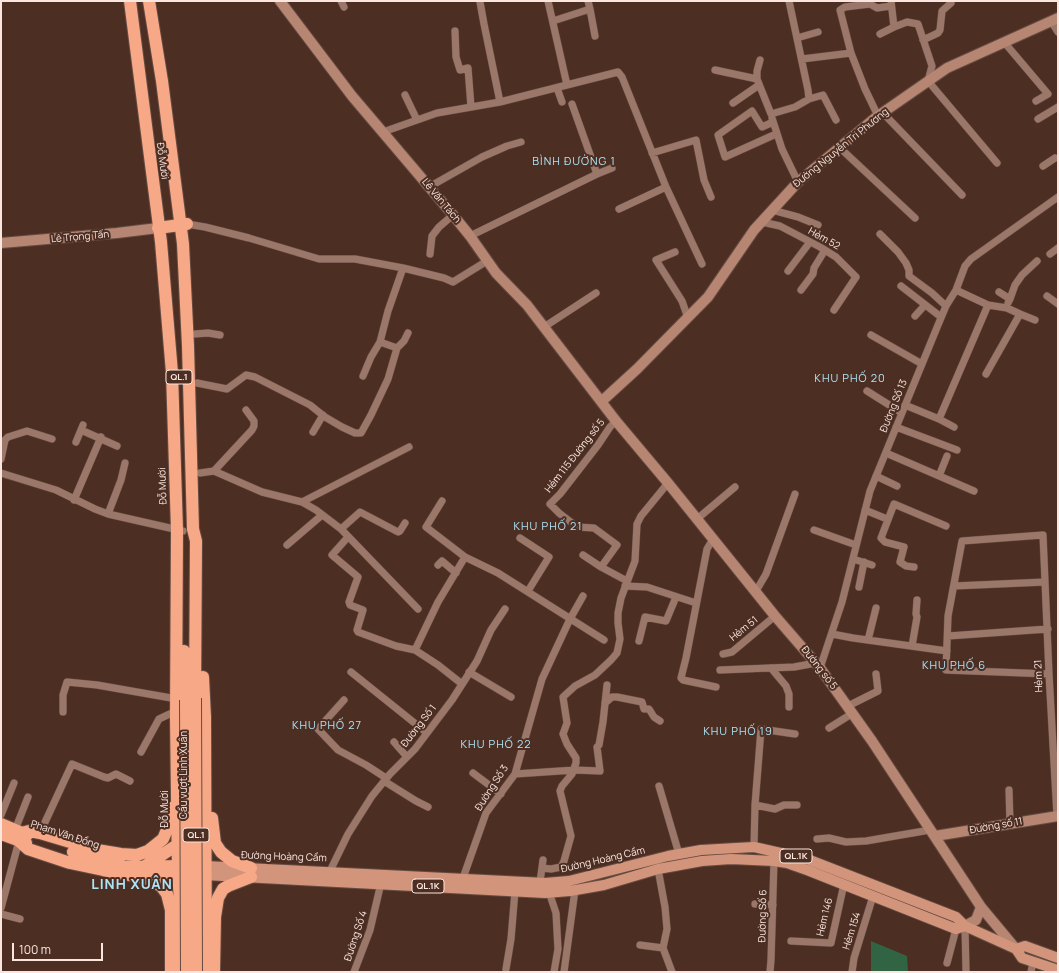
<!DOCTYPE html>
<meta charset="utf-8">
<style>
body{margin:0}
#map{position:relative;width:1059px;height:973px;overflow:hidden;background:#4c2e23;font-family:Manrope,sans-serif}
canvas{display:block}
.frame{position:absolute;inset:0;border:2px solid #fae6df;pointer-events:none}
.scale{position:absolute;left:12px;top:943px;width:91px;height:18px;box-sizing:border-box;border:2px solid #fae6df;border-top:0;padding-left:5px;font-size:12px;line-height:14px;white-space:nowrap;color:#fae6df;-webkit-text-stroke:3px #4c2e23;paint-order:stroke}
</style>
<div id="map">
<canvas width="1059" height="973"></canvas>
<div class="frame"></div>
<div class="scale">100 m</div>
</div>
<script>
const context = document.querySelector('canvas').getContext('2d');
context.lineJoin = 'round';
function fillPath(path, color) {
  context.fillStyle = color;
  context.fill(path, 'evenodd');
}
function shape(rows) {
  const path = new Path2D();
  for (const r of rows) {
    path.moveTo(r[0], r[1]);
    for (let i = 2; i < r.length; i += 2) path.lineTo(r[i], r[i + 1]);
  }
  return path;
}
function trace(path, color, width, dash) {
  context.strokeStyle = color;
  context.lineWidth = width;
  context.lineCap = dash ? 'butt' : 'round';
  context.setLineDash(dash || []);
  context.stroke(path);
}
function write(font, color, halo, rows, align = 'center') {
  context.font = font + ' Manrope,sans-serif';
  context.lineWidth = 4;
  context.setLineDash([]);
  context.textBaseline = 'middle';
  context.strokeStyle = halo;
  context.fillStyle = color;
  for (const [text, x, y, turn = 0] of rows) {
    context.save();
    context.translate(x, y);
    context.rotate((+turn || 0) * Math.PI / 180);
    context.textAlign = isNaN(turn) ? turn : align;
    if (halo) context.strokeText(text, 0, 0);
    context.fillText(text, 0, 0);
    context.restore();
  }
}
fillPath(shape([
 [871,941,907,956,908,972,871,972]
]), '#316442');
const street = shape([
 [341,1,344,7],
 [548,1,567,85],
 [588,1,590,9],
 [891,1,894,27,907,22,918,24,932,66,928,81,997,163],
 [480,2,484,24,500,102],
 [553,21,590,9,595,36],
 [1051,21,1058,32],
 [455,31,456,57,460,70,468,68,471,107],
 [880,34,894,27],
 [797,38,818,32],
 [923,40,938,33,940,30,942,11,951,3],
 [1004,42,1048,94,1036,101],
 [802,59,851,53],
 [715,70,757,79,771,114,795,107,809,99,808,90,789,1],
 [757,79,757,71,760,60],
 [557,88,562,102],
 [405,95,417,120],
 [809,99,823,95,836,120],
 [733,103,759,85],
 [883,113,962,195],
 [878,116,865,89,851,53,840,10,845,7,870,4,877,8,891,6],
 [772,118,782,149,798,182],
 [1038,119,1058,107],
 [773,122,762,127,752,111,718,135,725,157,776,134],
 [383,132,437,113,500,102,618,72,622,77,666,187,702,264],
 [839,147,915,218],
 [652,153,696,140,704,180,711,197],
 [1043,166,1055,158],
 [597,174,612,168],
 [429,187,482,157,507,146,521,142],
 [619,209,666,187],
 [772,210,798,217,818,225],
 [762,222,780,226,820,247,836,257,856,277,834,310],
 [187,224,205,227,249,238,319,259,355,259,403,268,444,278,453,282,487,261],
 [880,234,898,252,906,263,909,270,909,276,932,293,946,306],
 [470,236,597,174,572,104],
 [675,252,656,260,682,301,688,318],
 [430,254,432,236,439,227,453,215],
 [1050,254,1058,248],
 [788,271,810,242],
 [901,286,941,317],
 [801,290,813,274,814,268,825,250],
 [956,290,988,305,1007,308,1020,314,986,374],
 [999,292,1010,299,1008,303],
 [1047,296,1058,304],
 [1010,299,1015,285,1022,275,1037,261],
 [1020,314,1035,320],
 [915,316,925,305],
 [544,327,596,293],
 [195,334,208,333,220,335],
 [871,335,922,364],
 [397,348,404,341,408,333],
 [363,376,371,357,380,342],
 [197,383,227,389,246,375,255,377,310,405,325,417,342,427,355,433,361,433,371,415,388,379,397,348,380,342,388,311,403,268],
 [867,391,902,413],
 [905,405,939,419,954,427],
 [939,419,988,305],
 [896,427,957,450],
 [81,430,117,446],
 [313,432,323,415],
 [76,442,83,425],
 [886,453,974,491],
 [1,459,5,440,8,437,27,431,52,439],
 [214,471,252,430,254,426,254,421,246,410],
 [1,473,56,490,95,509,108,514,183,531],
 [200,473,214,471,262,492,302,502,316,510,341,529,418,609],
 [876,476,897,486],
 [939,476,947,456],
 [74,500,101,437],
 [442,501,426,527,465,557],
 [302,502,409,447],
 [865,510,887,519],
 [108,514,121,480,125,463],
 [697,519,735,487],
 [341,529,360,512,398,532,400,531,405,523],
 [814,530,856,545],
 [348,537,332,555,358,577,349,602,350,605,363,610,357,630,358,632,396,646,415,650,438,665,462,684],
 [520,538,549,557,528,591],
 [713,539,707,549,686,658,681,678,683,680,716,687],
 [287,545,322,515],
 [583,555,601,567,627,581],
 [853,559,872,565],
 [438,565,442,561,456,573],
 [601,567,617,545,594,528,577,527,559,513,550,504,560,494,598,445,610,427,616,421],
 [914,567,906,566,900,562,904,547,885,542,881,538,894,504,946,526],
 [625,586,647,587,696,603],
 [954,586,1045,582],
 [859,587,864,562],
 [756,591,766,574,795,494],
 [832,634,853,638,947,651],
 [948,636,1048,629],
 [868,640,876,608],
 [639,641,645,617,666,621,676,597],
 [912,646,917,617,916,614,917,600],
 [415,650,438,602,465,557,498,573,604,640],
 [723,654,732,652,775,616],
 [771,668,786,686,789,694,789,707],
 [820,668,842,602,870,491,938,325,946,306,956,290,965,266,971,259,1058,197],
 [720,670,794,667,816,663],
 [351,672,427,733],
 [469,672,511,697],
 [1049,674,946,670,948,616,962,541,1043,535,1049,674,1057,816],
 [344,700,318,729,338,750,366,765,386,778],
 [605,703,612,697,617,697,642,702,644,709,649,709,654,717,660,721],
 [848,706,878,691,876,674],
 [63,712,63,695,67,682,97,685,177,699],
 [829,728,853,713],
 [394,742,407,757],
 [141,752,159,719,176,711],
 [473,773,501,794],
 [515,774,575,770,600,771,597,747,599,745,603,722,607,685],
 [384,781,416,801,428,807],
 [659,786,679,854],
 [1009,790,1010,823],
 [755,805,775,809,784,805,797,805],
 [1,815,14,783],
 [15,830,28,797],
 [40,833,72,764,104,777,108,778,116,774,130,781],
 [817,839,829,838,846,842,866,841,930,830],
 [754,847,755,805,761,729,795,734],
 [542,868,551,869,561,867,564,861,571,836,560,791,562,786,572,774,576,763,576,758,567,744,563,734,567,723,563,697,575,686,595,675,611,660,617,653,620,639,618,623,618,613,621,598,635,561,637,524,641,516,668,483],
 [658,869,665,907,667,929,663,948,672,972],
 [330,871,348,834,372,796,390,774,415,749,452,700,477,661,491,630,505,609],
 [463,878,486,813,515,774,542,679,570,619,583,596],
 [540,882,543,860],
 [549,892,556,913,558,949,554,972],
 [755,904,773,905],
 [1,908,19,841],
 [1,914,20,919],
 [965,926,966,972],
 [791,941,831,943,844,884],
 [640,945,663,948],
 [947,963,956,929],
 [506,969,511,939,515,891],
 [354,972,370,930,381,883],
 [564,972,575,890],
 [770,972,771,960,774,861],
 [852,972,854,958,873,896],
 [1031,972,1033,962]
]);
const secondary = shape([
 [280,1,352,96,453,215,470,236,496,273,527,305,616,421,668,483,775,616,820,668,872,741,981,907,1016,949],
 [1,243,117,233,158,228],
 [602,401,637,369,708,297,754,230,798,182,875,118,947,68,1058,18],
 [935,836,1058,816],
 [965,926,976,920,981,907]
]);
const primary = shape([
 [205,866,545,883,569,881,668,856,701,850,754,847,807,859,956,917,965,926,1016,949,1022,958,1058,970],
 [205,875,545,893,570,891,604,885,658,869,702,861,731,859,774,861,787,863,807,870,956,929,965,926],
 [1016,949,1025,946,1058,958]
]);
const highway = shape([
 [130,1,161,242,172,373,177,530,176,718,178,876,180,899,180,972],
 [149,1,162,81,183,244,188,346,193,529,196,541,195,698],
 [158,228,187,224],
 [184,651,186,700],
 [203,677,205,717,206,972],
 [212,818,215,843,221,852,232,861,251,868],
 [1,824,27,835],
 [21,833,29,831,40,833,97,850,121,854,137,855,148,851,163,839,169,825,171,808],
 [1,834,26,843],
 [19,841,28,849,70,863,103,870,146,878,161,886,167,894,171,910,171,972],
 [73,852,122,866],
 [145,866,177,845,183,845],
 [113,867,185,866],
 [148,868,163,875,186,876],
 [214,972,215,917,218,898,223,889,228,886,251,877]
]);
trace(street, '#654b42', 8);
trace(secondary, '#654b42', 12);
trace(primary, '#654b42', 12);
trace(highway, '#654b42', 14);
trace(street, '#9b776a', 7);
trace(secondary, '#b68673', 10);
trace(primary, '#d2947b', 10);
trace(highway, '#f6a887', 12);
const highwayBridge = shape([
 [195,698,196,972],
 [186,700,187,972]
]);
trace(highwayBridge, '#654b42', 14, []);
trace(highwayBridge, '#f6a887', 12);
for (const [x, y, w] of [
 [179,377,26],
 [196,835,26],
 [796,856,32],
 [428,886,32]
]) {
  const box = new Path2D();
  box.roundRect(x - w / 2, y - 7, w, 14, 3);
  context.fillStyle = '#4c2e23';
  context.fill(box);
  trace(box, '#fae6df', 1);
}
write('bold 9px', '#fae6df', null, [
 ["QL.1",179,377],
 ["QL.1",196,835],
 ["QL.1K",796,856],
 ["QL.1K",428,886]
]);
write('10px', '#fae6df', '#4c2e23', [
 ["Đường Nguyễn Tri Phương",841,148,-39],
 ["Đỗ Mười",162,161,82],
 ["Lê Văn Tách",441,201,50],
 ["Lê Trọng Tấn",80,237,-5],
 ["Hẻm 52",824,239,29],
 ["Đường Số 13",894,406,-68],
 ["Hẻm 115 Đường số 5",575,456,-52],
 ["Đỗ Mười",163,486,-92],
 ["Hẻm 51",744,629,-39],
 ["Đường số 5",819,668,52],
 ["Hẻm 21",1039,676,-92],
 ["Đường Số 1",419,726,-52],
 ["Cầu vượt Linh Xuân",184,775,-90],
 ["Đường Số 3",492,788,-57],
 ["Đỗ Mười",165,809,-90],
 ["Đường số 11",996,826,-10],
 ["Phạm Văn Đồng",65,835,18],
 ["Đường Hoàng Cầm",284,857,2],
 ["Đường Hoàng Cầm",603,860,-13],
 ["Đường Số 6",763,916,-89],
 ["Hẻm 146",825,917,-76],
 ["Hẻm 154",852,931,-73],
 ["Đường Số 4",356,936,-72]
]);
context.letterSpacing = '1px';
write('11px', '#aee4f6', '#4c2e23', [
 ["BÌNH ĐƯỜNG 1",574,162],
 ["KHU PHỐ 20",850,379],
 ["KHU PHỐ 21",548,527],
 ["KHU PHỐ 6",954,666],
 ["KHU PHỐ 27",327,726],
 ["KHU PHỐ 19",738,732],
 ["KHU PHỐ 22",496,745]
]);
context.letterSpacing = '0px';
context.letterSpacing = '1px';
write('bold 14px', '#aee4f6', '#4c2e23', [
 ["LINH XUÂN",132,885]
]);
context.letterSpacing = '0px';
</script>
